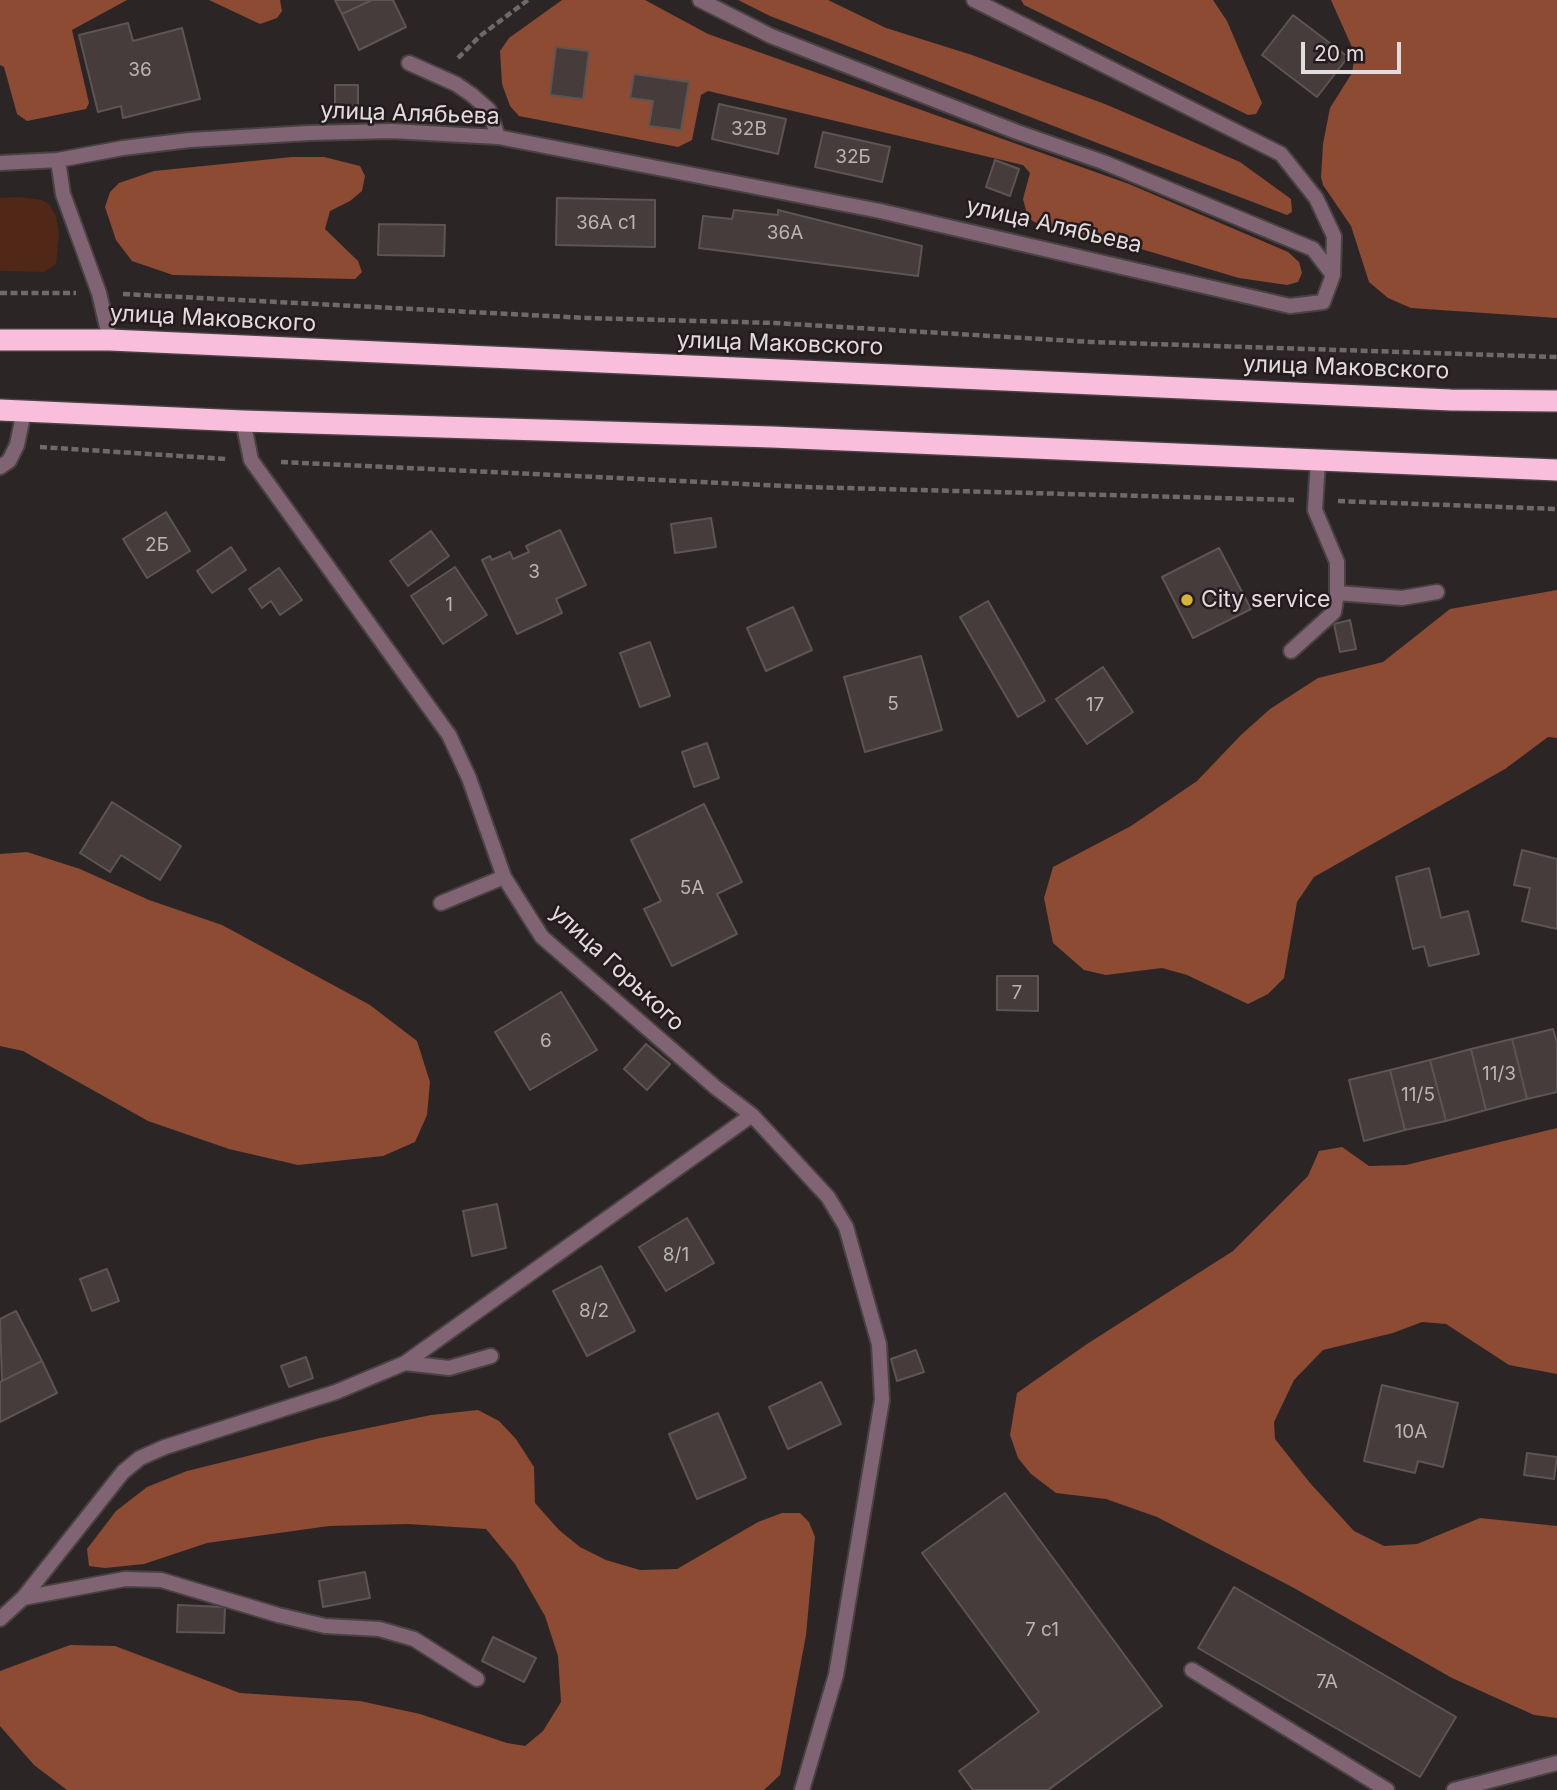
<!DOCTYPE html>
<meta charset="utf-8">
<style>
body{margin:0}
#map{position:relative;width:1557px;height:1790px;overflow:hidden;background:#2c2526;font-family:Inter,sans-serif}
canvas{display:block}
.scale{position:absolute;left:1301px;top:42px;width:100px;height:32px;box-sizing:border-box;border:4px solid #e1dcdd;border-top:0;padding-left:9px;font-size:21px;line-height:24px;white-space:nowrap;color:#e1dcdd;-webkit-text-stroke:5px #231b1d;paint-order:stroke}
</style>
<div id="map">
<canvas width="1557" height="1790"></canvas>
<div class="scale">20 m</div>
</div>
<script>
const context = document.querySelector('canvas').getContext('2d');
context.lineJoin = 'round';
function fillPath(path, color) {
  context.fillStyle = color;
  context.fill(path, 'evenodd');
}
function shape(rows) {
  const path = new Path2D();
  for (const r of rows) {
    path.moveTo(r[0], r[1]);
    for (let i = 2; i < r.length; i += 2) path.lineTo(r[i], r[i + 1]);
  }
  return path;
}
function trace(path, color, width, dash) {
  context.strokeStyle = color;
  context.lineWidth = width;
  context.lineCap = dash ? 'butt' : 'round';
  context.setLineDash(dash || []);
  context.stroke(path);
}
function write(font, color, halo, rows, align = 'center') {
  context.font = font + ' Inter,sans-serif';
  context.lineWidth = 5;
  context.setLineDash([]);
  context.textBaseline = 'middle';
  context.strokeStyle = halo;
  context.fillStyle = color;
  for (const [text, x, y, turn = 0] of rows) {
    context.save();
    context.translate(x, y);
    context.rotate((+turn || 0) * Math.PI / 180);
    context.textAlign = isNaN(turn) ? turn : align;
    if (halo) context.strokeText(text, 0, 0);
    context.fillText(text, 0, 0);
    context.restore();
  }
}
fillPath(shape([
 [19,197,42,200,49,204,56,216,59,233,56,264,44,272,0,271,0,198]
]), '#512718');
fillPath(shape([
 [0,0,127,0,72,30,89,103,86,109,27,121,17,114,4,67,0,65],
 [209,0,280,0,282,11,277,18,260,24],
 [562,0,645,0,708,34,1129,184,1288,252,1299,262,1302,273,1298,282,1287,285,1239,278,1131,246,1041,226,1028,218,1023,199,1030,173,1023,165,708,91,701,95,692,140,678,147,519,116,510,106,502,84,500,51,509,38],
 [738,0,828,0,886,28,972,55,1105,104,1240,162,1291,199,1292,212,1287,215,1100,144,770,16],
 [1021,0,1213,0,1227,21,1262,103,1256,114,1248,115,1024,5],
 [1331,0,1557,0,1557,318,1411,308,1388,298,1369,282,1351,226,1323,185,1321,177,1323,144,1330,108,1352,73,1355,54],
 [292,157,324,157,360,166,365,176,362,191,350,201,330,211,325,229,358,261,362,272,355,279,173,275,132,261,116,240,105,207,110,192,119,183,154,171],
 [1557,590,1557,738,1548,737,1505,769,1314,877,1297,902,1284,978,1268,994,1248,1004,1187,975,1162,968,1106,975,1084,970,1053,943,1044,898,1053,867,1131,826,1197,781,1241,735,1270,709,1318,678,1383,662,1450,609],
 [27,852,80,869,149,900,222,925,370,1005,417,1041,430,1082,427,1115,415,1142,383,1156,298,1165,229,1149,148,1121,23,1051,0,1046,0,854],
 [1557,1128,1557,1374,1509,1365,1446,1324,1422,1322,1393,1333,1323,1350,1294,1380,1274,1422,1275,1439,1310,1483,1354,1531,1384,1546,1417,1544,1480,1518,1557,1526,1557,1718,1534,1715,1452,1678,1294,1588,1157,1517,1106,1499,1056,1493,1031,1474,1018,1458,1010,1435,1017,1393,1087,1344,1233,1251,1308,1176,1319,1151,1342,1147,1369,1166,1406,1165],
 [478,1410,499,1421,516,1439,534,1467,535,1503,559,1530,580,1547,606,1560,640,1570,677,1569,758,1522,782,1513,800,1513,809,1522,815,1537,806,1635,780,1775,764,1790,67,1790,34,1765,0,1726,0,1671,70,1645,115,1646,240,1693,360,1701,420,1714,507,1743,525,1746,543,1731,561,1702,558,1656,545,1616,515,1564,486,1529,408,1524,329,1526,207,1543,144,1564,105,1568,89,1566,87,1549,116,1511,147,1487,187,1471,320,1438,431,1415]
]), '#8c4b32');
const building = shape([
 [335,0,372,0,342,14,335,0],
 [372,0,393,0,406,27,359,50,342,14,372,0],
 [1293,15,1348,57,1317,97,1262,55,1293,15],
 [128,23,133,41,182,28,200,99,123,118,121,106,98,112,79,35,128,23],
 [556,47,589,51,583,99,550,95,556,47],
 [634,74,689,82,681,130,649,126,653,101,630,98,634,74],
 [335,85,358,85,358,111,335,110,335,85],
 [719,104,786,119,778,154,712,139,719,104],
 [823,132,890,147,882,182,815,167,823,132],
 [995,160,1019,169,1010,196,986,187,995,160],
 [557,198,655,200,655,247,556,245,557,198],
 [734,210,778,215,778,210,922,246,918,276,699,248,703,216,732,219,734,210],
 [379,224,445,225,444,256,378,255,379,224],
 [166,512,190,551,147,578,123,539,166,512],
 [711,518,716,547,675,553,671,524,711,518],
 [560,530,586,585,556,599,562,613,517,634,482,560,490,556,492,560,510,552,513,559,529,552,526,546,560,530],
 [431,531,449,556,408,586,390,561,431,531],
 [231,547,246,570,212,593,197,571,231,547],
 [1219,548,1251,609,1193,638,1162,577,1219,548],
 [455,567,487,615,443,644,411,596,455,567],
 [279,568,302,600,280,615,271,601,262,608,249,589,279,568],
 [988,601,1045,701,1018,717,960,617,988,601],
 [793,607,812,650,766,671,747,628,793,607],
 [1350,620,1356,649,1340,652,1334,624,1350,620],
 [650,642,670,696,640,707,620,653,650,642],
 [921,656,942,730,865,752,844,677,921,656],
 [1103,667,1133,712,1087,744,1056,699,1103,667],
 [707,743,719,778,694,787,682,752,707,743],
 [112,802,181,846,160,880,121,855,110,872,80,853,112,802],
 [704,804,742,882,717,894,737,934,672,966,644,909,661,901,631,840,704,804],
 [1522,850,1557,859,1557,929,1522,921,1530,888,1514,885,1522,850],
 [1429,868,1441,918,1468,911,1479,954,1429,966,1424,946,1413,949,1396,877,1429,868],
 [997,976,1038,976,1038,1011,997,1010,997,976],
 [561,992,597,1050,530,1090,495,1032,561,992],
 [1553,1029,1557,1043,1557,1092,1527,1099,1512,1039,1553,1029],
 [1512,1039,1527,1099,1486,1110,1471,1049,1512,1039],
 [646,1044,670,1064,647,1090,624,1069,646,1044],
 [1471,1049,1486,1110,1446,1121,1430,1060,1471,1049],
 [1430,1060,1446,1121,1405,1130,1390,1070,1430,1060],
 [1390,1070,1405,1130,1364,1141,1349,1080,1390,1070],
 [497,1204,506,1248,472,1256,463,1211,497,1204],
 [687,1218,714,1263,666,1291,639,1247,687,1218],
 [601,1266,635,1331,587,1356,553,1291,601,1266],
 [107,1269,119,1301,92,1311,80,1279,107,1269],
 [16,1311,42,1361,2,1381,0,1319,16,1311],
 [916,1350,924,1372,897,1381,891,1359,916,1350],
 [306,1357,313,1378,289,1387,281,1366,306,1357],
 [42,1361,57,1393,0,1422,0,1382,42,1361],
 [821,1382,841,1424,788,1449,769,1407,821,1382],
 [1382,1385,1458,1403,1443,1467,1418,1461,1415,1473,1364,1461,1382,1385],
 [718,1413,746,1478,697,1499,669,1434,718,1413],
 [1527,1453,1557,1457,1554,1479,1524,1475,1527,1453],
 [1005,1493,1162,1706,1048,1790,973,1790,959,1771,1039,1712,922,1553,1005,1493],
 [365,1572,370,1598,323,1607,319,1581,365,1572],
 [1234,1587,1456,1717,1420,1777,1198,1648,1234,1587],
 [178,1605,225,1607,224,1633,177,1632,178,1605],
 [493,1637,536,1658,524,1682,482,1661,493,1637]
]);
fillPath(building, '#453c3b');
trace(building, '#5d5454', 2);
const lane = shape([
 [974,0,1281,154,1316,198,1334,236,1333,275],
 [409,63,456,84,472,95,489,110,498,137],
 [58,160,63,194,99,293,110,340],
 [0,163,58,160,123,148,190,140,309,133,391,131,498,137,880,211,1290,306,1323,302,1333,275,1313,249,1103,162,1017,132,771,36,700,0],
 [243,421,251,460,449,735,469,778,504,877,542,937,715,1087,752,1115,828,1197,846,1227,879,1344,882,1400,836,1675,802,1790],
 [0,467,9,461,17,445,24,411],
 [1337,593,1402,598,1437,592],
 [1291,651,1334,612,1337,593,1337,562,1315,510,1318,461],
 [441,903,504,877],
 [405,1363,449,1368,491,1356],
 [23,1598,125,1579,161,1580,278,1615,325,1626,379,1629,414,1639,477,1679],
 [0,1619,23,1598,123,1472,140,1458,165,1447,336,1392,405,1363,752,1115],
 [1192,1670,1387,1790],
 [1454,1790,1557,1763]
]);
const highway = shape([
 [0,340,110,340,1451,400,1557,401],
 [0,410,243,421,772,437,1557,470]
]);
trace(lane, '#494243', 18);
trace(highway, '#494243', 24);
trace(shape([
 [458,58,480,36,528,0],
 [0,293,76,293],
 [123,294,587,318,775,323,1091,342,1557,357],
 [40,447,227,459],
 [281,462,806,487,1294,500],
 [1338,501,1557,509]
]), '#6f696a', 4.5, [7, 3.5]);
trace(lane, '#816473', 14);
trace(highway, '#f8bedc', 21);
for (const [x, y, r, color] of [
 [1187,600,7,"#d3b635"]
]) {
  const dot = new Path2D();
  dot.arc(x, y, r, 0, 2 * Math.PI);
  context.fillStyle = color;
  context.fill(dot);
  trace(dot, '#231b1d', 2.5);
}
write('19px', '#bab4b4', null, [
 ["36",140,70],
 ["32В",749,129],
 ["32Б",853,157],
 ["36А с1",606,223],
 ["36А",785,233],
 ["2Б",157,545],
 ["3",534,572],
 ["1",449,605],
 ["5",893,704],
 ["17",1095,705],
 ["5А",692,888],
 ["7",1017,993],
 ["6",546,1041],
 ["11/3",1499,1074],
 ["11/5",1418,1095],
 ["8/1",676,1255],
 ["8/2",594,1311],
 ["10А",1411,1432],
 ["7 с1",1042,1630],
 ["7А",1327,1682]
]);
write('23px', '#e1dcdd', '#231b1d', [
 ["улица Алябьева",410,114,2],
 ["улица Алябьева",1054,226,13],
 ["улица Маковского",213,319,3],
 ["улица Маковского",780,344,2],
 ["улица Маковского",1346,368,2],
 ["улица Горького",617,968,43]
]);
write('23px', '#e1dcdd', '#231b1d', [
 ["City service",1201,600]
], 'left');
</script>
